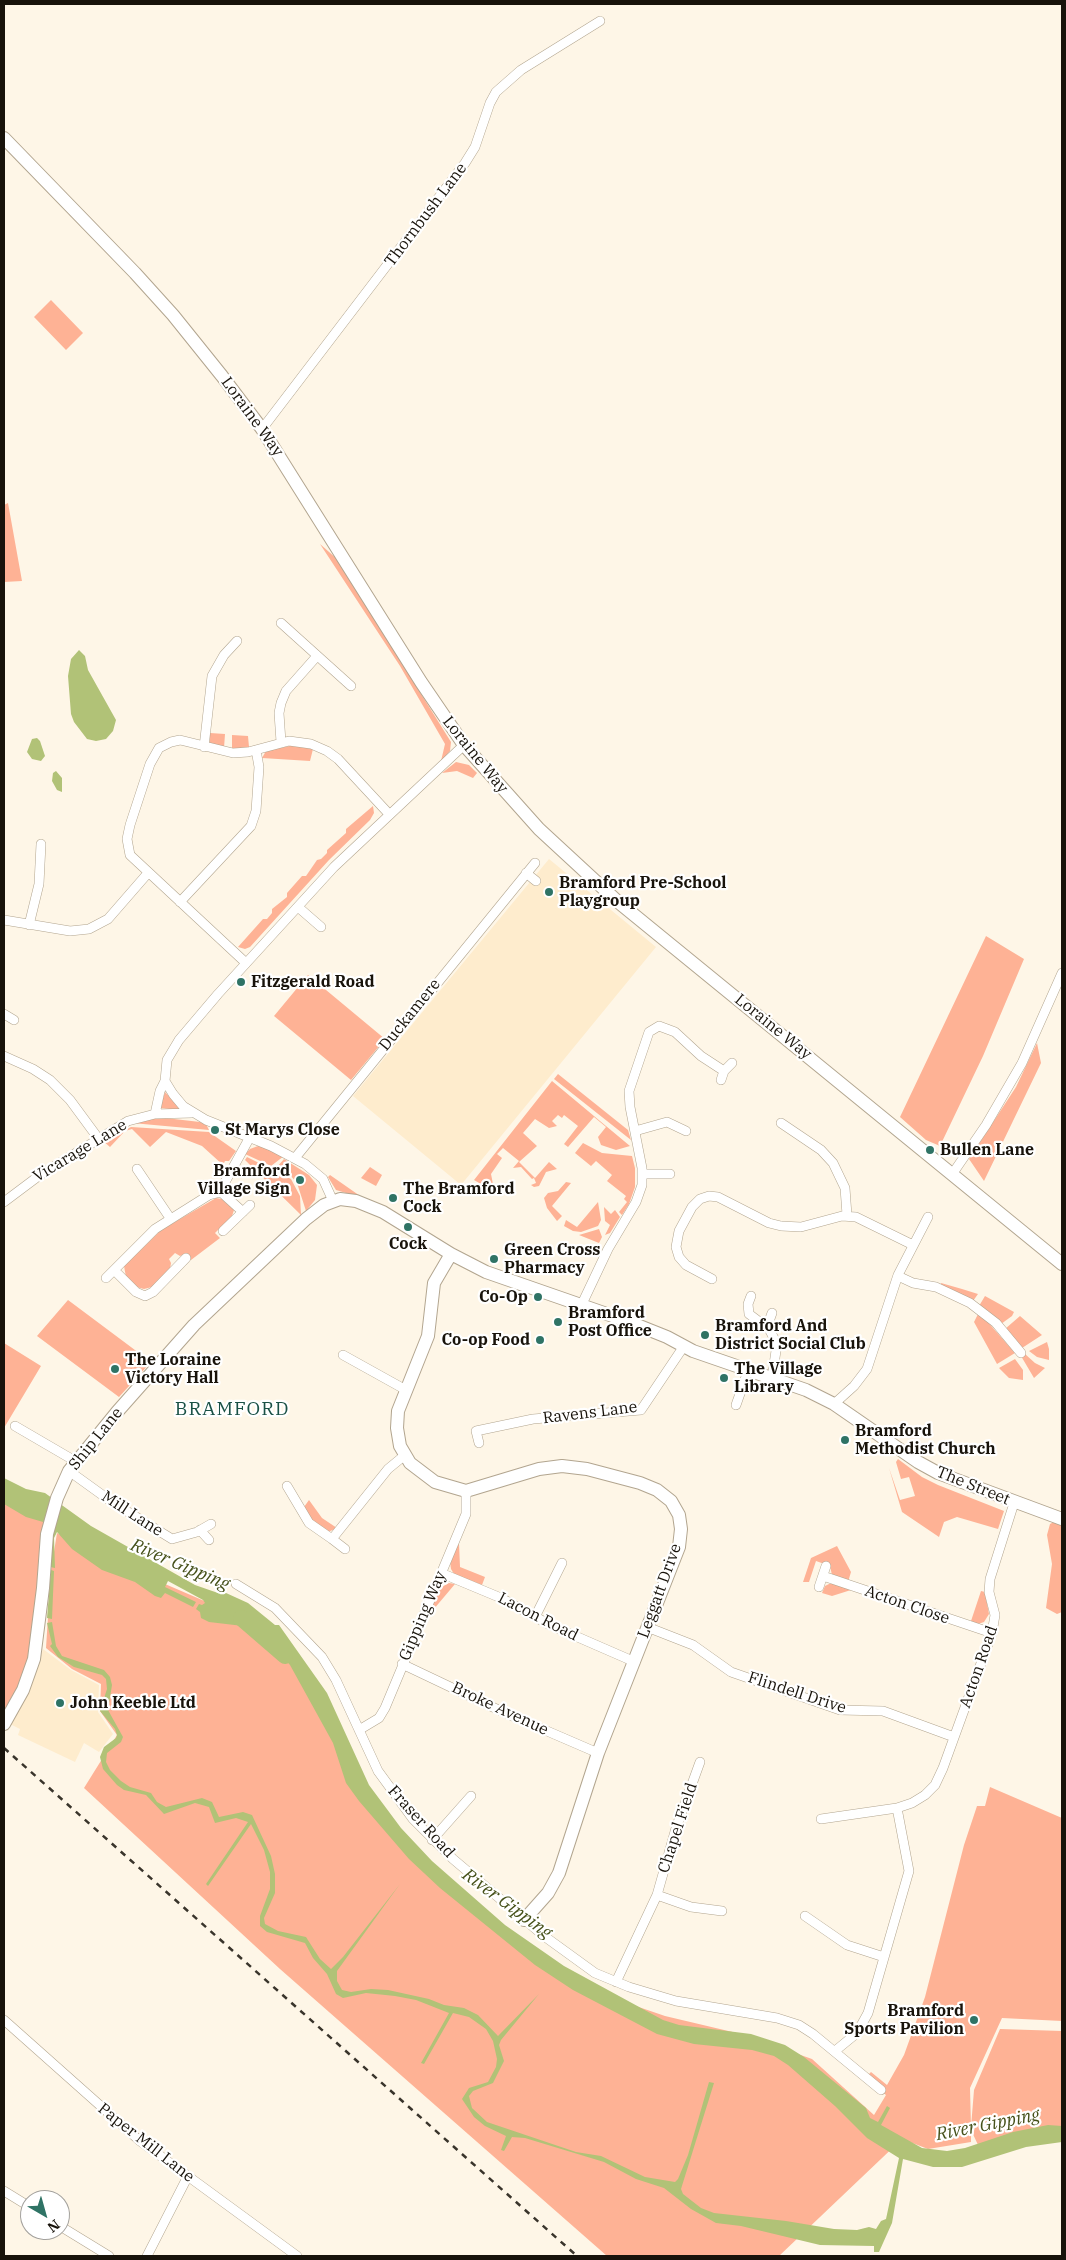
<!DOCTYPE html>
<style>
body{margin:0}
#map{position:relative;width:1066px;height:2260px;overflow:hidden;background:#fef6e7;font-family:"IBM Plex Serif",serif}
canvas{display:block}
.frame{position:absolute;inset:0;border:5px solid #18130b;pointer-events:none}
.north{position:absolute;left:20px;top:2190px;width:50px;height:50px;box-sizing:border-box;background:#fff;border:1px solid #a3a19d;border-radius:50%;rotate:142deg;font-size:14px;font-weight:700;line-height:20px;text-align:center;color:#18130b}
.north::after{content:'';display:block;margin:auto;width:18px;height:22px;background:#2f7365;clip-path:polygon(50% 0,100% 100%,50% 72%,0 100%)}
</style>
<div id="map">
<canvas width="1066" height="2260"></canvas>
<div class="frame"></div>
<div class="north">N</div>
</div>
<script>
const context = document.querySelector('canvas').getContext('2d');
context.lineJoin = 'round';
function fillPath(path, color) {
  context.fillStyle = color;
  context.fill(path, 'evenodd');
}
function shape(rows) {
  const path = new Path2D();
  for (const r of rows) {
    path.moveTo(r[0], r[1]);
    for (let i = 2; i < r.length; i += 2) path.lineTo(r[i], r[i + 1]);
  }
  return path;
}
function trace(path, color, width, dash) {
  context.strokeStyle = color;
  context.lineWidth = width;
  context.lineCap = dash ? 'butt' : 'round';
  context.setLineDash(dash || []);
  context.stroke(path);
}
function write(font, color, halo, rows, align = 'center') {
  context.font = font + ' "IBM Plex Serif",serif';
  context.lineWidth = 4.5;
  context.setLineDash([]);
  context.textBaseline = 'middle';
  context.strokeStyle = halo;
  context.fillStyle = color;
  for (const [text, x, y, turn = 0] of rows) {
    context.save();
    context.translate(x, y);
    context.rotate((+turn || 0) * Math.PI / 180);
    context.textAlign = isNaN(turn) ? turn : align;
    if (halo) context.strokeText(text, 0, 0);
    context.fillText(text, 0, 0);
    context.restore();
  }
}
fillPath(shape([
 [549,859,656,947,461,1185,353,1096],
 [43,1649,71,1670,99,1685,98,1712,113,1734,99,1752,84,1743,75,1762,18,1735,20,1729,10,1724,35,1674]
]), '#feeccd');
fillPath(shape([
 [51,300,83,333,66,350,34,317],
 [8,503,22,581,4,582,4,505],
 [320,544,337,559,451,742,450,751,441,761,445,744,400,666],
 [210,733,225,734,224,748,209,745],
 [232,735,248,736,249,747,232,749],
 [294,745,313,749,310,761,262,758,266,751],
 [456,762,469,765,477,773,473,778,457,771,442,773],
 [373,806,374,813,370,820,329,860,250,947,245,949,238,947,263,919,267,919,272,913,272,909,287,897,287,893,302,876,306,876,317,860,321,859,327,853,327,850,346,833,346,829],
 [986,936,1024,959,983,1056,940,1146,926,1140,900,1117],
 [308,975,385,1039,351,1080,274,1016],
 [1037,1043,1041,1063,984,1181,969,1159,1016,1087],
 [558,1074,628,1130,631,1140,554,1079],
 [552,1081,630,1146,616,1150,601,1145,598,1137,606,1127,594,1117,568,1147,564,1144,578,1126,564,1115,562,1118,558,1115,552,1121,557,1126,549,1128,535,1119,523,1133,537,1146,519,1162,535,1178,549,1162,557,1169,546,1172,539,1186,534,1187,531,1185,536,1183,534,1178,532,1179,521,1167,513,1168,519,1161,503,1148,497,1154,502,1158,491,1174,493,1184,501,1191,498,1194,474,1180],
 [165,1092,179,1107,179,1110,160,1108],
 [157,1117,200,1122,206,1124,209,1130,132,1123],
 [131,1127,209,1132,236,1151,229,1161,225,1161,223,1165,202,1146,166,1132,150,1147,132,1129,125,1131,110,1147,103,1141],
 [583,1143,602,1153,632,1156,635,1168,635,1187,629,1204,622,1215,619,1212,627,1202,624,1199,626,1196,607,1181,612,1175,596,1161,591,1166,575,1153],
 [258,1146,264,1147,284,1156,271,1166,245,1154,250,1149],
 [247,1157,291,1179,300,1196,301,1215,245,1160],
 [284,1159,309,1175,317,1185,315,1200,306,1211,297,1183,290,1175,276,1168],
 [370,1167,382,1175,376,1186,361,1178],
 [330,1175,363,1198,336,1190,328,1177],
 [566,1182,571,1183,552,1206,562,1216,557,1221,547,1208,544,1198,548,1193,558,1191],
 [216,1198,222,1199,234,1210,232,1216,215,1233,220,1238,191,1260,185,1254,180,1256,175,1253,169,1259,171,1263,170,1269,152,1287,144,1289,136,1287,126,1277,124,1266,161,1230],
 [598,1202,601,1220,598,1226,581,1232,573,1231,564,1226,566,1220,577,1227],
 [604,1207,611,1214,615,1210,620,1217,610,1233,605,1235,610,1225,605,1221],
 [599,1229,602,1237,599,1243,579,1235],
 [941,1283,962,1289,978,1294,973,1301,941,1286],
 [985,1296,1014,1312,1012,1316,1001,1324,979,1306],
 [68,1300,151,1362,119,1397,37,1336],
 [979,1312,1015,1353,997,1364,974,1322],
 [1020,1316,1042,1335,1022,1348,1005,1329],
 [1047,1342,1049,1349,1049,1360,1037,1357,1029,1351],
 [4,1343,41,1366,4,1428],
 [1025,1354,1035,1363,1045,1368,1034,1378,1021,1356],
 [1015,1359,1023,1370,1023,1380,1009,1378,999,1368],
 [898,1459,922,1477,938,1485,1004,1511,998,1529,957,1517,944,1522,939,1537,902,1512,889,1468,900,1500,915,1496,909,1477,901,1479,896,1462],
 [4,1479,48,1504,30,1668,4,1721],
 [309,1500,322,1518,337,1528,328,1532,315,1525,304,1507],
 [1054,1522,1062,1524,1062,1612,1057,1614,1046,1608,1052,1564,1047,1535,1050,1524],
 [57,1533,114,1562,223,1609,303,1675,362,1790,453,1889,589,1990,665,2016,741,2034,812,2059,874,2115,886,2095,865,2078,871,2072,887,2085,904,2055,925,1997,964,1845,977,1806,985,1806,990,1787,1062,1818,1062,2021,1002,2018,970,2088,971,2127,974,2090,1000,2029,1062,2031,1062,2132,979,2147,971,2130,971,2142,928,2149,902,2139,779,2256,607,2256,280,1969,84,1788,117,1735,100,1711,101,1684,72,1669,46,1648,51,1570],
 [459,1543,460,1567,485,1577,482,1585,454,1574,451,1569,450,1562],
 [837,1546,851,1572,848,1582,832,1575,830,1566,816,1561,809,1582,803,1582,811,1558],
 [449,1583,455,1584,428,1616,440,1588],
 [829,1584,833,1584,851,1590,832,1596,822,1593,825,1586],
 [981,1591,985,1592,989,1614,984,1622,978,1624,971,1621]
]), '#feb295');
fillPath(shape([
 [79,650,85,656,88,670,116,720,113,731,106,739,96,741,87,739,74,722,71,714,68,676,71,659],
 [37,738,40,741,45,756,41,761,32,759,27,752,32,739],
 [56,771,62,778,62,792,57,790,52,781,53,773],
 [4,1478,26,1489,45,1493,91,1526,195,1585,218,1593,226,1593,248,1603,275,1625,279,1625,327,1693,369,1785,401,1828,432,1861,505,1925,564,1966,663,2020,679,2025,751,2034,785,2045,804,2057,866,2108,870,2118,878,2122,887,2106,890,2108,881,2125,922,2148,947,2151,965,2148,1013,2132,1048,2125,1062,2126,1062,2142,1026,2147,962,2167,933,2167,903,2159,892,2223,879,2252,874,2252,874,2246,820,2245,741,2226,716,2223,691,2209,664,2188,636,2179,604,2162,525,2138,512,2137,504,2151,501,2150,506,2136,485,2126,474,2117,462,2099,469,2088,488,2082,496,2067,497,2059,493,2041,486,2029,469,2017,453,2013,424,2064,421,2063,449,2013,416,2000,395,1996,366,1993,343,1998,336,1994,327,1974,313,1958,305,1943,267,1932,260,1926,260,1916,270,1889,270,1872,264,1850,251,1824,208,1886,206,1884,248,1822,236,1818,215,1823,209,1807,195,1803,164,1814,146,1795,124,1790,117,1785,103,1769,100,1757,104,1747,116,1738,117,1735,115,1729,100,1711,107,1689,106,1679,102,1675,74,1667,58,1657,50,1646,52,1644,47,1623,52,1622,56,1646,62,1656,104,1670,110,1677,112,1685,108,1710,123,1737,121,1742,107,1753,106,1762,110,1770,121,1781,130,1787,151,1793,157,1802,166,1807,202,1798,212,1802,219,1817,243,1812,252,1815,271,1856,275,1874,275,1893,264,1918,265,1924,278,1931,306,1937,320,1959,331,1969,343,1957,400,1884,337,1971,337,1981,342,1990,351,1992,371,1989,388,1990,429,1999,444,2005,464,2008,478,2015,498,2036,539,1994,501,2040,499,2045,504,2061,493,2083,473,2091,469,2096,472,2108,487,2122,576,2152,601,2156,645,2177,675,2182,678,2179,688,2155,709,2082,714,2083,681,2189,683,2194,701,2208,714,2213,786,2221,834,2229,857,2230,869,2227,876,2229,881,2221,886,2219,899,2158,867,2138,835,2106,788,2065,774,2056,752,2050,694,2044,657,2034,573,1990,535,1965,440,1888,409,1859,359,1801,346,1783,333,1743,290,1665,262,1635,243,1626,209,1622,201,1618,200,1612,196,1609,199,1604,202,1605,205,1603,203,1600,168,1581,165,1587,196,1602,193,1607,165,1593,161,1598,155,1596,135,1582,102,1570,72,1549,57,1532,54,1538,55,1568,50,1567,50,1524,26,1517,4,1504],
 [51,1570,54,1571,52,1619,47,1618]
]), '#b1c277');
trace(shape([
 [241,1618,285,1656]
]), '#b1c277', 16);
const street = shape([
 [262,429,465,163,475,147,490,103,496,92,521,70,600,21],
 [281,623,351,686],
 [281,742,279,713,281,703,286,691,317,656],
 [204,747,212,676,224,655,237,641],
 [526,873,536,881],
 [180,902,251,826,256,811,259,767,256,750],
 [298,907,321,927],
 [4,920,70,931,89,929,108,919,148,873],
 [29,925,39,884,41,844],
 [246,963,130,855,127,839,130,825,150,764,159,748,171,742,180,740,233,753,248,752,289,741,311,744,327,751,338,759,389,814],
 [4,1014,14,1020],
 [4,1056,33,1069,50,1080,70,1100,98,1138],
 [721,1080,724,1071,732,1063],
 [155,1114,160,1091,165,1081],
 [781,1123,821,1150,833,1163,845,1188,847,1215],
 [635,1131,667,1122,686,1131],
 [295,1158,535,863],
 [137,1169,170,1218],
 [953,1173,986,1125,1022,1063,1062,973],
 [643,1174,670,1174],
 [220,1191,250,1137],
 [333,1201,323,1179,305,1164,271,1146,206,1120,183,1106,173,1094,165,1081,167,1060,179,1040,218,994,334,867,464,745],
 [4,1202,40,1175,128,1121,155,1114,192,1113],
 [223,1231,250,1205],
 [114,1270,136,1292,145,1296,153,1292,186,1258],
 [898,1276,913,1283,936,1287,970,1303,996,1323,1021,1353],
 [106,1278,155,1229,209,1195,221,1192,243,1212],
 [712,1279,686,1265,679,1257,676,1247,679,1231,692,1207,700,1199,709,1196,718,1197,769,1223,781,1226,801,1227,842,1216,856,1217,913,1245],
 [751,1296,748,1304,749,1314,769,1329,777,1344,772,1378],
 [581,1306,608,1249,636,1202,642,1185,642,1168,630,1107,629,1091,649,1032,659,1026,675,1032,701,1056,724,1071],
 [767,1327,772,1313],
 [343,1355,406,1390],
 [834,1404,854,1386,867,1369,898,1275,928,1217],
 [736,1405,748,1371],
 [15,1426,75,1461],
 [479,1443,476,1431,533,1419,641,1410,684,1346],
 [69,1471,112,1502,172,1539,197,1532,211,1524],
 [287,1486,309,1523,332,1539,388,1469,405,1455],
 [200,1530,209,1540],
 [332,1539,345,1549],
 [441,1573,501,1598,550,1625,635,1662],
 [823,1576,992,1633],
 [236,1584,275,1608,322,1657,336,1680,378,1771,413,1819,453,1859,544,1936,595,1973,629,1987,676,2001,777,2018,799,2025,813,2034,881,2090],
 [819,1587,826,1566],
 [535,1617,562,1563],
 [647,1627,693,1645,731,1672,840,1710,883,1711,954,1737],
 [402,1664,503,1712,598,1753],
 [359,1730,379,1718,385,1708,466,1514,466,1491],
 [821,1819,897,1808],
 [432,1840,471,1796],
 [657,1895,691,1907,722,1911],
 [805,1916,847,1945,884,1957],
 [616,1982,657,1895,676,1828,700,1762],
 [4,2020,140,2141,297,2256],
 [835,2051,857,2033,868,2013,909,1871,897,1808,912,1803,925,1795,935,1785,943,1768,992,1633,995,1615,989,1592,990,1579,1014,1503],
 [4,2191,30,2207],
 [60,2226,109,2256],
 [147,2256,188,2176]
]);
const secondary = shape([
 [4,138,135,273,173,315,222,376,262,429,421,682,464,745,539,829,617,901,1062,1264],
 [451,1254,434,1283,428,1336,398,1411,397,1428,400,1446,410,1463,435,1482,466,1491,539,1469,562,1466,587,1469,640,1483,657,1490,671,1501,679,1515,681,1529,679,1547,598,1753,559,1873,548,1893,524,1920],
 [4,1724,23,1690,34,1659,43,1588,47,1534,57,1498,69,1471,117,1412,194,1325,306,1219,324,1205,340,1199,356,1201,383,1212,451,1254,486,1272,627,1321,667,1337,693,1351,806,1390,834,1404,918,1462,938,1473,1062,1519]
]);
trace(street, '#b2a58f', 10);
trace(secondary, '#b2a58f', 14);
trace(street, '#fff', 9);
trace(secondary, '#fff', 12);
trace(shape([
 [4,1748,577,2256]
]), '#39342b', 2.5, [6, 6]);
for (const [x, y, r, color] of [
 [549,892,5,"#2f7365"],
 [241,982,5,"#2f7365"],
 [215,1130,5,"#2f7365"],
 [930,1150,5,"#2f7365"],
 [300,1180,5,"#2f7365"],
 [393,1198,5,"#2f7365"],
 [408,1227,5,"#2f7365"],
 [494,1259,5,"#2f7365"],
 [538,1297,5,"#2f7365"],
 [558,1322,5,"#2f7365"],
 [705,1335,5,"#2f7365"],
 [540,1340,5,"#2f7365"],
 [115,1369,5,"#2f7365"],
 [724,1378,5,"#2f7365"],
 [845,1440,5,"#2f7365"],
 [60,1703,5,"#2f7365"],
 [974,2020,5,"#2f7365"]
]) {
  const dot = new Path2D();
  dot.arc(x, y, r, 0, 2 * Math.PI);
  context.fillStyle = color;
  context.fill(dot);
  trace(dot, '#fff', 2);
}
write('16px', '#18130b', '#fff', [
 ["Thornbush Lane",426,215,-53],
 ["Loraine Way",252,417,54],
 ["Loraine Way",475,755,51],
 ["Duckamere",410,1015,-51],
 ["Loraine Way",773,1027,39],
 ["Vicarage Lane",80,1151,-31],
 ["Ravens Lane",590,1413,-7],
 ["Ship Lane",96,1439,-51],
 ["The Street",973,1486,22],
 ["Mill Lane",132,1514,33],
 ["Leggatt Drive",660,1591,-70],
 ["Acton Close",907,1605,19],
 ["Gipping Way",423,1616,-67],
 ["Lacon Road",538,1617,27],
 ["Acton Road",979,1667,-71],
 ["Flindell Drive",797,1693,18],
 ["Broke Avenue",500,1709,25],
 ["Fraser Road",421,1822,48],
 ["Chapel Field",678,1828,-72],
 ["Paper Mill Lane",146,2143,38]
]);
write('bold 16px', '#18130b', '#fff', [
 ["Bramford Pre-School",559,883],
 ["Playgroup",559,901],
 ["Fitzgerald Road",251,982],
 ["St Marys Close",225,1130],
 ["Bullen Lane",940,1150],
 ["Bramford",290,1171,"right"],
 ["Village Sign",290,1189,"right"],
 ["The Bramford",403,1189],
 ["Cock",403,1207],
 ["Cock",408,1244,"center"],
 ["Green Cross",504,1250],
 ["Pharmacy",504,1268],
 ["Co-Op",528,1297,"right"],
 ["Bramford",568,1313],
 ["Post Office",568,1331],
 ["Bramford And",715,1326],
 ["District Social Club",715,1344],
 ["Co-op Food",530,1340,"right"],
 ["The Loraine",125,1360],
 ["Victory Hall",125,1378],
 ["The Village",734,1369],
 ["Library",734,1387],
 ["Bramford",855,1431],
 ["Methodist Church",855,1449],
 ["John Keeble Ltd",70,1703],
 ["Bramford",964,2011,"right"],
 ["Sports Pavilion",964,2029,"right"]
], 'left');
write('italic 18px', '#46511a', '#fff', [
 ["River Gipping",180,1565,23],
 ["River Gipping",507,1904,36],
 ["River Gipping",988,2125,-11]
]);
context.letterSpacing = '1px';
write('19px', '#1a5146', '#fff', [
 ["BRAMFORD",232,1410]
]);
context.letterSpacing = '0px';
</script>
